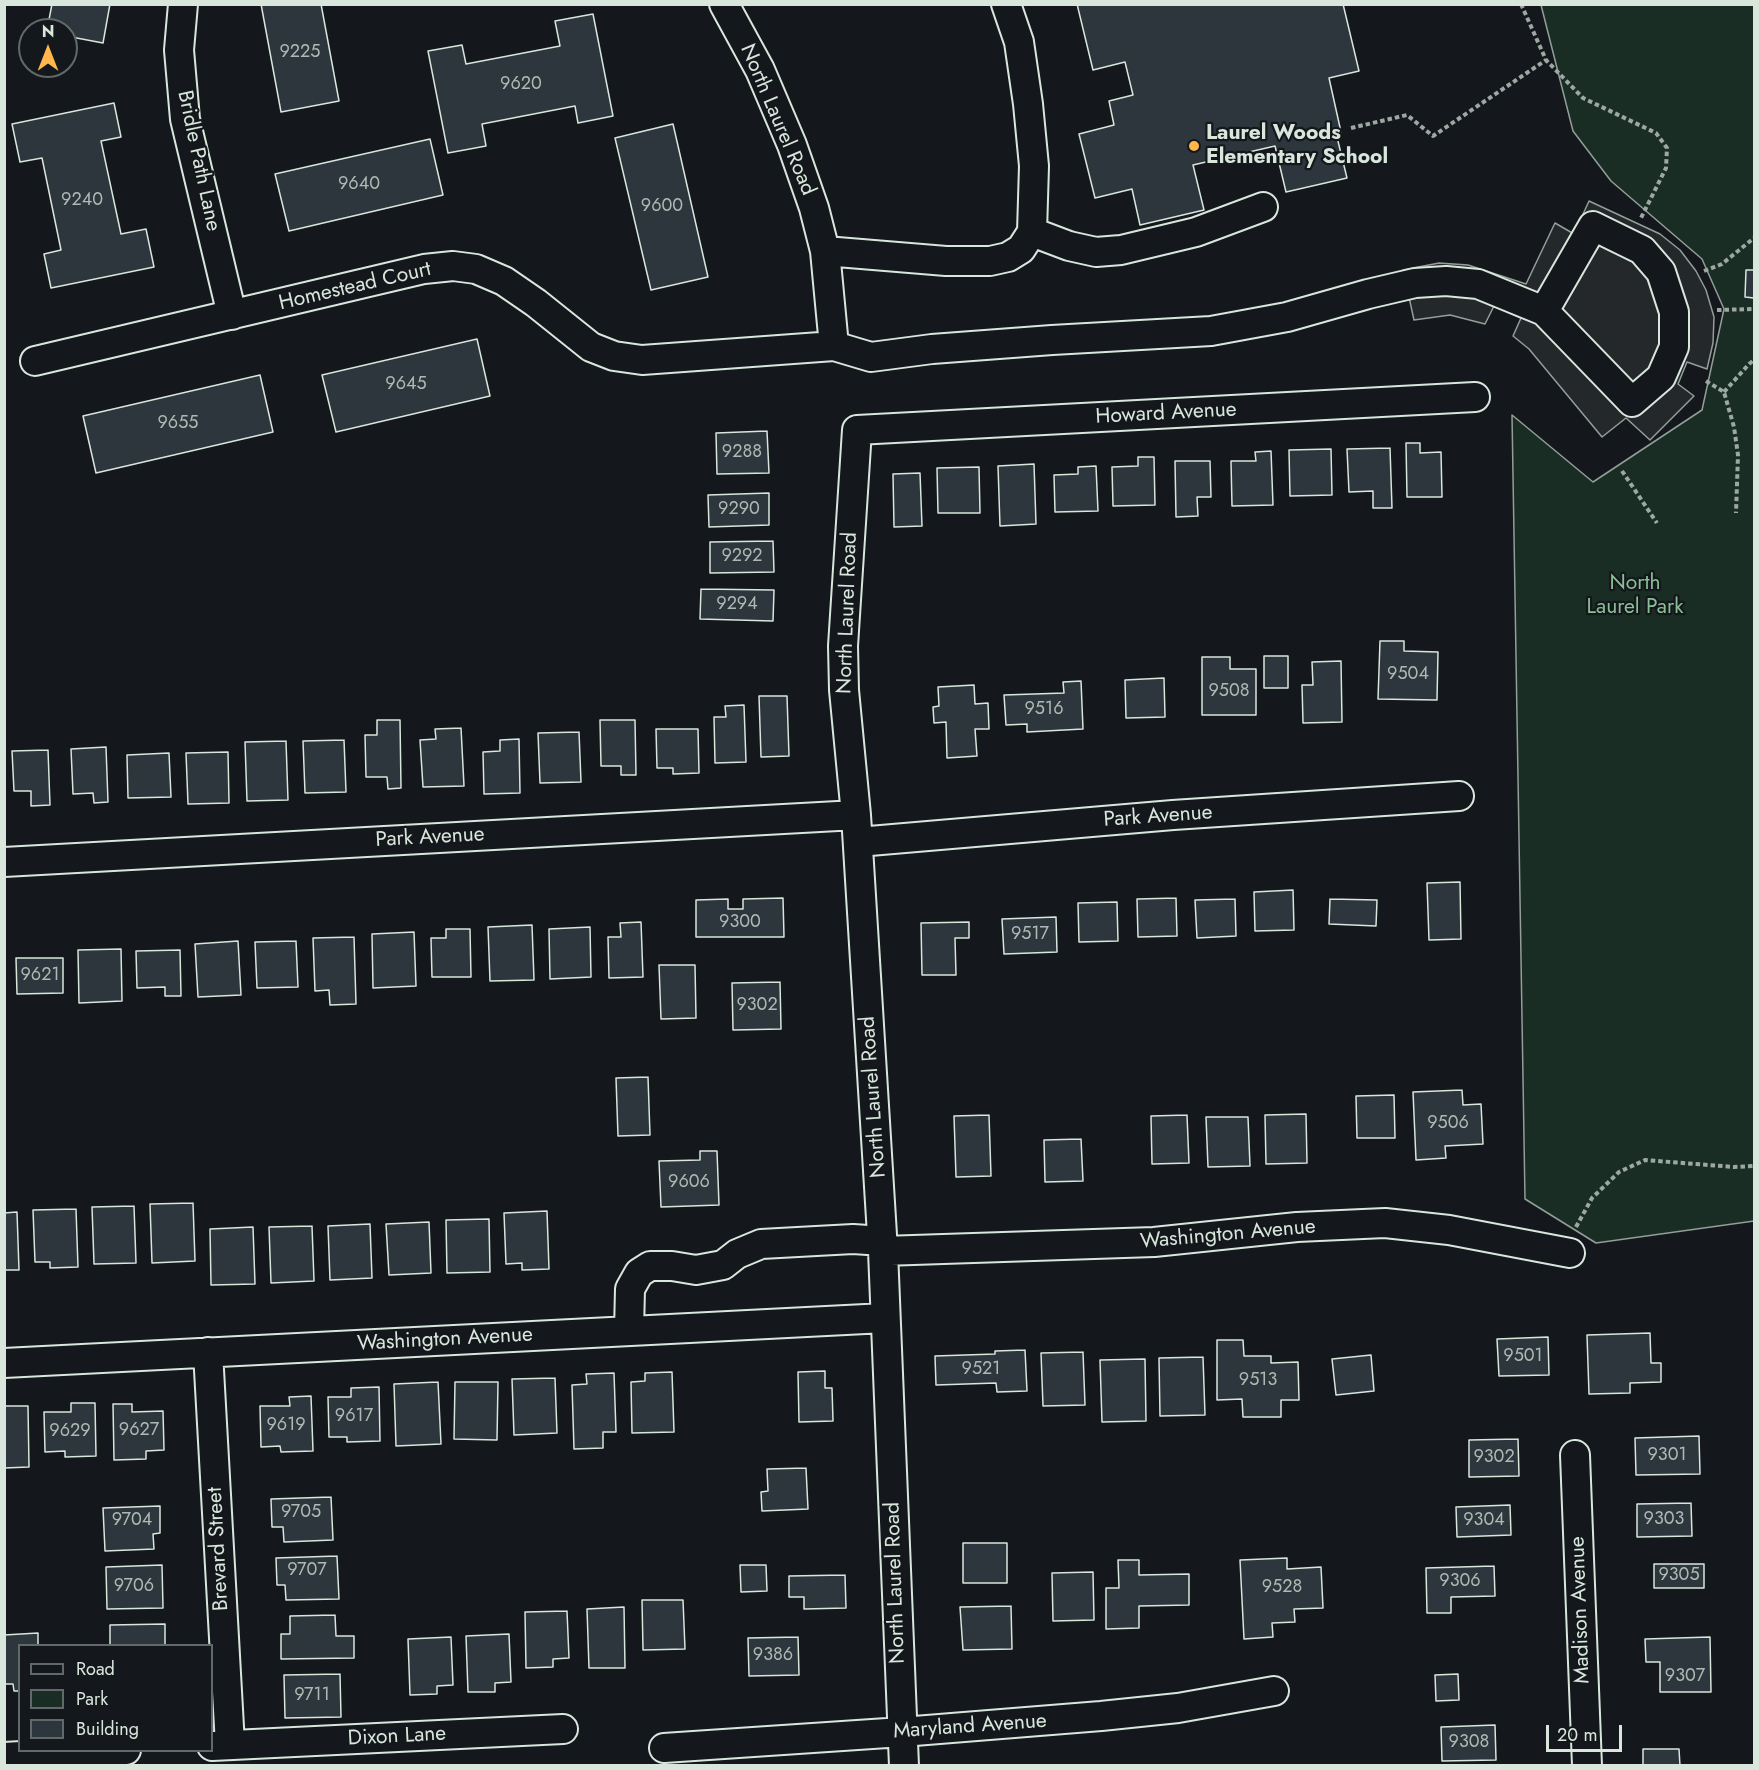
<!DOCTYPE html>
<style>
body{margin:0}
#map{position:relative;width:1759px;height:1770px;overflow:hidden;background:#14181c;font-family:Jost,sans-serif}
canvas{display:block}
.frame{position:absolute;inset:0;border:6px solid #d8e6dc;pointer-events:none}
.legend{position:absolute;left:18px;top:1644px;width:195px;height:108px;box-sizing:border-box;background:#14181c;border:2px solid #626a69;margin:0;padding:8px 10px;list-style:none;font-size:18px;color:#d8e6dc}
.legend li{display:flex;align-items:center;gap:12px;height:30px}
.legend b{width:30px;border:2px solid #626a69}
.north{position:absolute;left:18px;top:18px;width:60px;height:60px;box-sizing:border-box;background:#14181c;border:2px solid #626a69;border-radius:50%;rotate:0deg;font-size:16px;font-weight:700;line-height:24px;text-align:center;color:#d8e6dc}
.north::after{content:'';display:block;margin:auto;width:21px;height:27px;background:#ffb74d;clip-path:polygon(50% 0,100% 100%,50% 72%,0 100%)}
.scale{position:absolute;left:1546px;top:1725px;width:76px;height:27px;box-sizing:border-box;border:3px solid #d8e6dc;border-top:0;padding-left:8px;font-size:18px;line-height:21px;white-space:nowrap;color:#d8e6dc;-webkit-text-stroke:4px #14181c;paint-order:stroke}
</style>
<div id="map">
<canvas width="1759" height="1770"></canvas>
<div class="frame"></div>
<ul class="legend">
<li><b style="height:8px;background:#14181c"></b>Road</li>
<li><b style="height:16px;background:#1a2d24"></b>Park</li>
<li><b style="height:16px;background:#2c363c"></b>Building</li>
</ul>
<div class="north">N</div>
<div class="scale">20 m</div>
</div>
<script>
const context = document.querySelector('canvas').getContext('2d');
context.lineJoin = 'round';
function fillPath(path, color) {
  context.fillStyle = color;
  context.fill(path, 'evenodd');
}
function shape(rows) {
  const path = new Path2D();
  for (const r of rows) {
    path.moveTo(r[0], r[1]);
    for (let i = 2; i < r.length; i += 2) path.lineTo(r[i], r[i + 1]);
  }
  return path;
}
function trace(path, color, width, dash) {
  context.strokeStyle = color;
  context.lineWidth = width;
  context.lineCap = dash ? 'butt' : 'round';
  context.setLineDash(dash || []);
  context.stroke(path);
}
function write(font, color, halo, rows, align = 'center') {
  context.font = font + ' Jost,sans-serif';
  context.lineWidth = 4.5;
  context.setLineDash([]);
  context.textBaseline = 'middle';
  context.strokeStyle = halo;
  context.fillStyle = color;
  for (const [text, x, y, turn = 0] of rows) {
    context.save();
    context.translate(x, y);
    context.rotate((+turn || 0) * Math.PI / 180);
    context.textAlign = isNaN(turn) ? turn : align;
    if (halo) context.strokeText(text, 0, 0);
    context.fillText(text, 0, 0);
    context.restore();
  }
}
const green = shape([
 [1541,5,1754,5,1754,1221,1596,1243,1525,1199,1512,415,1593,482,1702,410,1724,309,1702,259,1611,181,1573,131,1541,5]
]);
fillPath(green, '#1a2d24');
trace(green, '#939e99', 1.5);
const parking = shape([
 [1589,201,1660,234,1680,250,1696,271,1706,290,1714,317,1713,343,1707,369,1687,362,1678,384,1694,396,1650,440,1626,418,1602,437,1529,349,1513,336,1521,318,1494,306,1485,324,1450,315,1414,320,1403,270,1439,263,1468,265,1526,284,1555,223,1574,234,1589,201]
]);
fillPath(parking, '#24282b');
trace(parking, '#939e99', 1.5);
const building = shape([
 [52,4,110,4,103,43,66,36,66,30,47,30,52,4],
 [261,4,321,4,339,101,281,112,261,4],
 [1077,4,1343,4,1359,71,1329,78,1341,132,1336,133,1347,178,1286,192,1275,146,1193,165,1204,210,1140,225,1132,189,1095,198,1079,134,1114,125,1109,101,1133,95,1125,62,1093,70,1077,4],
 [593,14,613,116,578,123,575,106,482,124,486,146,448,153,428,51,462,45,466,64,560,46,555,21,593,14],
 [114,103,121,137,101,141,121,234,146,229,154,267,51,288,44,254,61,250,42,158,20,162,12,124,114,103],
 [673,124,708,277,651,290,615,138,673,124],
 [430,139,443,195,289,231,275,174,430,139],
 [1746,270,1754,270,1754,298,1745,297,1746,270],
 [477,339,490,396,336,432,322,375,477,339],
 [260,375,273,432,96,473,83,416,260,375],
 [767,431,769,473,717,474,716,433,767,431],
 [1406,443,1420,443,1420,453,1441,452,1442,497,1407,497,1406,443],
 [1390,448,1392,508,1373,508,1373,491,1349,492,1347,449,1390,448],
 [1331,449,1332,495,1290,496,1289,450,1331,449],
 [1271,451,1273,505,1232,506,1231,461,1256,461,1255,452,1271,451],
 [1138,457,1154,457,1155,505,1113,506,1112,467,1138,466,1138,457],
 [1175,461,1210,461,1211,497,1197,497,1198,516,1176,517,1175,461],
 [1034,464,1036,524,1000,526,998,466,1034,464],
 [1096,466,1098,511,1055,512,1054,475,1078,474,1078,467,1096,466],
 [979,467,980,513,938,513,937,468,979,467],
 [920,473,922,526,894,527,893,474,920,473],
 [769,493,769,525,709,527,708,495,769,493],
 [773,541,774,572,710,573,710,542,773,541],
 [701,589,774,590,773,621,700,619,701,589],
 [1380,641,1404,641,1404,651,1438,652,1437,700,1378,699,1380,641],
 [1264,656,1288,656,1288,688,1264,688,1264,656],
 [1202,657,1230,657,1230,669,1256,669,1256,715,1202,715,1202,657],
 [1341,661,1342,722,1303,723,1302,685,1313,685,1312,662,1341,661],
 [1164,678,1165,717,1126,718,1125,680,1164,678],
 [1081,681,1083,729,1027,732,1027,724,1006,725,1004,695,1064,693,1063,682,1081,681],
 [974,685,975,704,988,703,989,729,975,729,977,756,947,758,946,722,934,723,933,707,939,706,938,687,974,685],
 [759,696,787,696,789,756,761,757,759,696],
 [744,705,746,762,715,763,714,717,726,717,725,706,744,705],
 [377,720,400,720,401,788,388,789,387,777,366,777,365,735,377,735,377,720],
 [600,720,635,720,636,775,621,775,621,766,601,766,600,720],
 [461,728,464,786,423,787,420,740,436,739,435,729,461,728],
 [656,729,698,729,699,773,673,774,673,768,657,768,656,729],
 [579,732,581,782,540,783,538,733,579,732],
 [519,739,520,793,484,794,483,752,500,751,500,740,519,739],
 [344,740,346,792,305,793,303,741,344,740],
 [286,741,288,800,247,801,245,742,286,741],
 [106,747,108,802,94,803,93,793,73,794,71,749,106,747],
 [48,750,50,805,31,806,31,791,14,791,12,751,48,750],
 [228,752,229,803,188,804,186,753,228,752],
 [169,753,171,797,128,798,127,755,169,753],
 [1460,882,1461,939,1429,940,1427,883,1460,882],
 [1293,890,1294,930,1255,931,1254,892,1293,890],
 [783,898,784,937,696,937,696,900,728,899,728,909,743,909,743,899,783,898],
 [1176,898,1177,936,1138,937,1137,899,1176,898],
 [1235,899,1236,936,1197,938,1195,900,1235,899],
 [1330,899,1377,900,1376,926,1329,924,1330,899],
 [1117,902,1118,941,1079,942,1078,903,1117,902],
 [1056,917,1057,952,1004,954,1002,919,1056,917],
 [641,922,643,977,609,978,608,937,621,937,620,923,641,922],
 [969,922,969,938,955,938,956,975,922,975,921,923,969,922],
 [532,925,534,980,490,981,488,927,532,925],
 [590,927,591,977,550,979,549,929,590,927],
 [446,929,470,929,471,977,432,977,431,938,446,938,446,929],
 [414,932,416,986,373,988,372,934,414,932],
 [354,937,356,1004,330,1005,329,990,315,991,313,938,354,937],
 [238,941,241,995,198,997,195,944,238,941],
 [296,941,298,987,257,988,255,942,296,941],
 [121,949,122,1001,79,1003,78,950,121,949],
 [180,950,181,996,165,996,165,987,137,988,136,951,180,950],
 [16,958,63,958,63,993,17,994,16,958],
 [659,965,695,965,696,1018,661,1019,659,965],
 [780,982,781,1029,733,1030,732,983,780,982],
 [648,1077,650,1135,618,1136,616,1078,648,1077],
 [1462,1090,1463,1105,1481,1104,1483,1144,1445,1146,1446,1158,1416,1160,1413,1092,1462,1090],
 [1394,1095,1395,1138,1357,1138,1356,1096,1394,1095],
 [1306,1114,1307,1163,1266,1164,1265,1115,1306,1114],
 [989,1115,991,1176,956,1177,954,1116,989,1115],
 [1187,1115,1189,1163,1152,1164,1151,1116,1187,1115],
 [1206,1117,1248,1117,1250,1166,1208,1167,1206,1117],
 [1081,1139,1083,1181,1045,1182,1044,1140,1081,1139],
 [700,1151,717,1151,719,1205,661,1207,659,1161,700,1160,700,1151],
 [193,1203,195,1261,152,1263,150,1204,193,1203],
 [134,1206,136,1263,94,1264,92,1207,134,1206],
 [76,1209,78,1267,50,1268,50,1262,35,1262,33,1210,76,1209],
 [547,1211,549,1269,522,1270,522,1263,506,1264,504,1213,547,1211],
 [17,1212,19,1270,4,1270,4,1213,17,1212],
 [489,1219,490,1272,447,1273,446,1220,489,1219],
 [429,1222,431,1273,389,1275,386,1224,429,1222],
 [370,1224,372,1278,330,1280,328,1226,370,1224],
 [312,1226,314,1281,271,1283,269,1227,312,1226],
 [253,1227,255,1284,211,1285,210,1229,253,1227],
 [1650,1333,1651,1363,1661,1363,1661,1382,1630,1383,1630,1393,1589,1394,1587,1335,1650,1333],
 [1548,1337,1549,1375,1499,1376,1497,1339,1548,1337],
 [1217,1340,1243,1340,1244,1356,1271,1356,1271,1363,1298,1362,1299,1400,1281,1400,1281,1417,1243,1417,1242,1399,1217,1400,1217,1340],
 [1025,1350,1027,1391,997,1392,996,1383,936,1385,935,1356,995,1354,995,1351,1025,1350],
 [1083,1352,1085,1405,1043,1406,1041,1353,1083,1352],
 [1371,1355,1374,1391,1336,1395,1332,1359,1371,1355],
 [1203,1357,1205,1415,1160,1416,1159,1358,1203,1357],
 [1145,1359,1146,1421,1102,1422,1100,1360,1145,1359],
 [825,1371,825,1388,832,1388,833,1421,799,1422,798,1372,825,1371],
 [672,1372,674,1432,632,1433,631,1382,645,1381,645,1373,672,1372],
 [614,1373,616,1432,603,1432,603,1448,574,1449,572,1385,587,1384,586,1374,614,1373],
 [555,1378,557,1433,514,1435,512,1379,555,1378],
 [438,1382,441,1444,396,1446,394,1384,438,1382],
 [455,1382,498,1382,497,1440,454,1439,455,1382],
 [379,1387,380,1441,347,1442,347,1437,329,1437,328,1397,351,1397,351,1388,379,1387],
 [311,1396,313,1451,281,1452,280,1446,261,1447,260,1406,290,1406,289,1397,311,1396],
 [71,1403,95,1403,96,1456,65,1457,65,1451,45,1452,44,1412,71,1412,71,1403],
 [113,1404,132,1404,132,1412,163,1411,164,1450,146,1451,146,1459,114,1460,113,1404],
 [4,1406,28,1406,29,1467,4,1468,4,1406],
 [1699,1436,1700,1474,1636,1475,1635,1438,1699,1436],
 [1518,1439,1519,1476,1469,1477,1469,1440,1518,1439],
 [806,1468,808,1509,762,1511,761,1492,768,1491,767,1469,806,1468],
 [331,1497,333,1540,284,1542,283,1527,272,1527,271,1499,331,1497],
 [1691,1503,1692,1536,1637,1537,1637,1504,1691,1503],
 [1510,1505,1511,1535,1457,1537,1456,1507,1510,1505],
 [160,1506,160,1533,153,1534,154,1549,105,1551,103,1508,160,1506],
 [963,1543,1007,1543,1007,1583,963,1583,963,1543],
 [337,1556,339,1599,286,1600,285,1585,277,1585,276,1558,337,1556],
 [1287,1558,1287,1569,1321,1567,1323,1608,1294,1609,1295,1622,1272,1623,1273,1637,1244,1639,1240,1560,1287,1558],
 [1118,1560,1139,1560,1139,1575,1189,1574,1189,1605,1139,1606,1139,1628,1106,1629,1106,1588,1119,1588,1118,1560],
 [1654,1564,1704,1564,1704,1588,1654,1588,1654,1564],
 [162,1565,163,1608,107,1609,106,1567,162,1565],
 [740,1565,766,1565,767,1591,741,1592,740,1565],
 [1494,1566,1495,1596,1451,1597,1451,1613,1427,1613,1426,1568,1494,1566],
 [1093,1572,1094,1620,1053,1621,1052,1573,1093,1572],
 [845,1575,846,1608,804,1609,804,1597,789,1597,789,1576,845,1575],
 [642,1600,683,1600,685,1649,643,1650,642,1600],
 [1011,1606,1012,1649,963,1650,960,1607,1011,1606],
 [624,1607,625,1668,589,1668,587,1609,624,1607],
 [567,1611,569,1658,553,1659,553,1667,526,1668,525,1612,567,1611],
 [335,1615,336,1636,354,1636,354,1658,281,1659,281,1634,290,1634,290,1616,335,1615],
 [165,1624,165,1646,110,1646,110,1625,165,1624],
 [38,1633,38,1646,20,1646,20,1691,14,1691,13,1684,4,1684,4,1635,38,1633],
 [509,1634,511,1682,495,1683,495,1692,468,1692,466,1636,509,1634],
 [451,1637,453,1685,437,1686,437,1694,410,1695,408,1639,451,1637],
 [798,1637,799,1675,749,1676,748,1638,798,1637],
 [1710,1637,1711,1692,1660,1692,1660,1662,1646,1662,1645,1639,1710,1637],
 [340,1674,341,1717,285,1718,284,1675,340,1674],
 [1458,1674,1459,1700,1436,1701,1435,1675,1458,1674],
 [1495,1725,1496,1760,1442,1761,1441,1727,1495,1725],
 [1643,1749,1679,1749,1680,1766,1643,1766,1643,1749]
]);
fillPath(building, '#2c363c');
trace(building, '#d8e6dc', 1.5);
const minor = shape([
 [183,4,179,50,185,119,232,315],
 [724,4,760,70,792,145,814,208,825,251,834,346],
 [1032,232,1069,246,1096,252,1121,250,1196,232,1263,207],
 [825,251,946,261,990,261,1008,257,1021,249,1032,232,1034,166,1028,104,1019,42,1006,4],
 [35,361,424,269,453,266,476,269,504,281,536,303,591,347,614,356,642,360,834,346,871,357,932,349,1052,340,1211,331,1287,317,1368,294,1415,283,1446,281,1478,284,1544,311,1632,402,1661,377,1674,347,1674,312,1661,272,1642,250,1593,226,1544,311],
 [858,842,1173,815,1459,796],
 [4,862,856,815],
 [883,1251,1154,1242,1297,1227,1385,1223,1449,1230,1570,1253],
 [629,1331,630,1289,639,1273,650,1266,672,1266,696,1270,723,1265,737,1254,761,1244,853,1239,883,1241],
 [208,1352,230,1745],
 [4,1363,885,1318],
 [1575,1455,1587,1766],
 [212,1746,563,1729],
 [664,1748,902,1732,1101,1716,1178,1708,1274,1691],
 [4,1757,126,1750],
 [904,1766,883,1251,856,815,844,690,843,646,857,430,1475,397]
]);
trace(minor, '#d8e6dc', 32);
trace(shape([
 [1521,4,1546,60,1583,98,1656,133,1667,148,1666,168,1641,218],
 [1351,128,1407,115,1433,136,1546,60],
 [1704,271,1722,264,1754,238],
 [1717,310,1754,309],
 [1706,381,1724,392,1734,427,1738,455,1736,513],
 [1724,392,1749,364,1754,360],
 [1622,471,1657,523],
 [1576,1227,1592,1198,1619,1172,1645,1160,1734,1167,1754,1166]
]), '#9da8a2', 4, [4.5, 3]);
trace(minor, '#14181c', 28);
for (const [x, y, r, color] of [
 [1194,146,6,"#ffb74d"]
]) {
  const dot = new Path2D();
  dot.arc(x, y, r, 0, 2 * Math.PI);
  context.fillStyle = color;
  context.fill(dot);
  trace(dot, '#14181c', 2);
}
write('18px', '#adbab4', null, [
 ["9225",300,53],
 ["9620",521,85],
 ["9640",359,185],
 ["9240",82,201],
 ["9600",662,207],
 ["9645",406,385],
 ["9655",178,424],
 ["9288",742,453],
 ["9290",739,510],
 ["9292",742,557],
 ["9294",737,605],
 ["9504",1408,675],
 ["9508",1229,692],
 ["9516",1044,710],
 ["9300",740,923],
 ["9517",1030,935],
 ["9621",40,976],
 ["9302",757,1006],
 ["9506",1448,1124],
 ["9606",689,1183],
 ["9501",1523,1357],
 ["9521",981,1370],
 ["9513",1258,1381],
 ["9617",354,1417],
 ["9619",286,1426],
 ["9627",139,1431],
 ["9629",70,1432],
 ["9301",1667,1456],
 ["9302",1494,1458],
 ["9705",301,1513],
 ["9303",1664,1520],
 ["9704",132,1521],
 ["9304",1484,1521],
 ["9707",307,1571],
 ["9305",1679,1576],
 ["9306",1460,1582],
 ["9706",134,1587],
 ["9528",1282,1588],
 ["9386",773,1656],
 ["9307",1685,1677],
 ["9711",312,1696],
 ["9308",1469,1743]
]);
write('21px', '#d8e6dc', '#14181c', [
 ["North Laurel Road",777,120,67],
 ["Bridle Path Lane",198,161,78],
 ["Homestead Court",355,287,-13],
 ["Howard Avenue",1166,414,-3],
 ["North Laurel Road",848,613,-88],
 ["Park Avenue",1158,817,-4],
 ["Park Avenue",430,838,-3],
 ["North Laurel Road",874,1097,-94],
 ["Washington Avenue",1228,1235,-5],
 ["Washington Avenue",445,1340,-3],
 ["Brevard Street",219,1549,-93],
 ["North Laurel Road",896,1583,-92],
 ["Madison Avenue",1581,1610,-92],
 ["Maryland Avenue",970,1727,-4],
 ["Dixon Lane",397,1737,-3]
]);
write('bold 21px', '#d8e6dc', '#14181c', [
 ["Laurel Woods",1206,134],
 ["Elementary School",1206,158]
], 'left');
write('21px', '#8ac095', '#14181c', [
 ["North",1635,584],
 ["Laurel Park",1635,608]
]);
</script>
